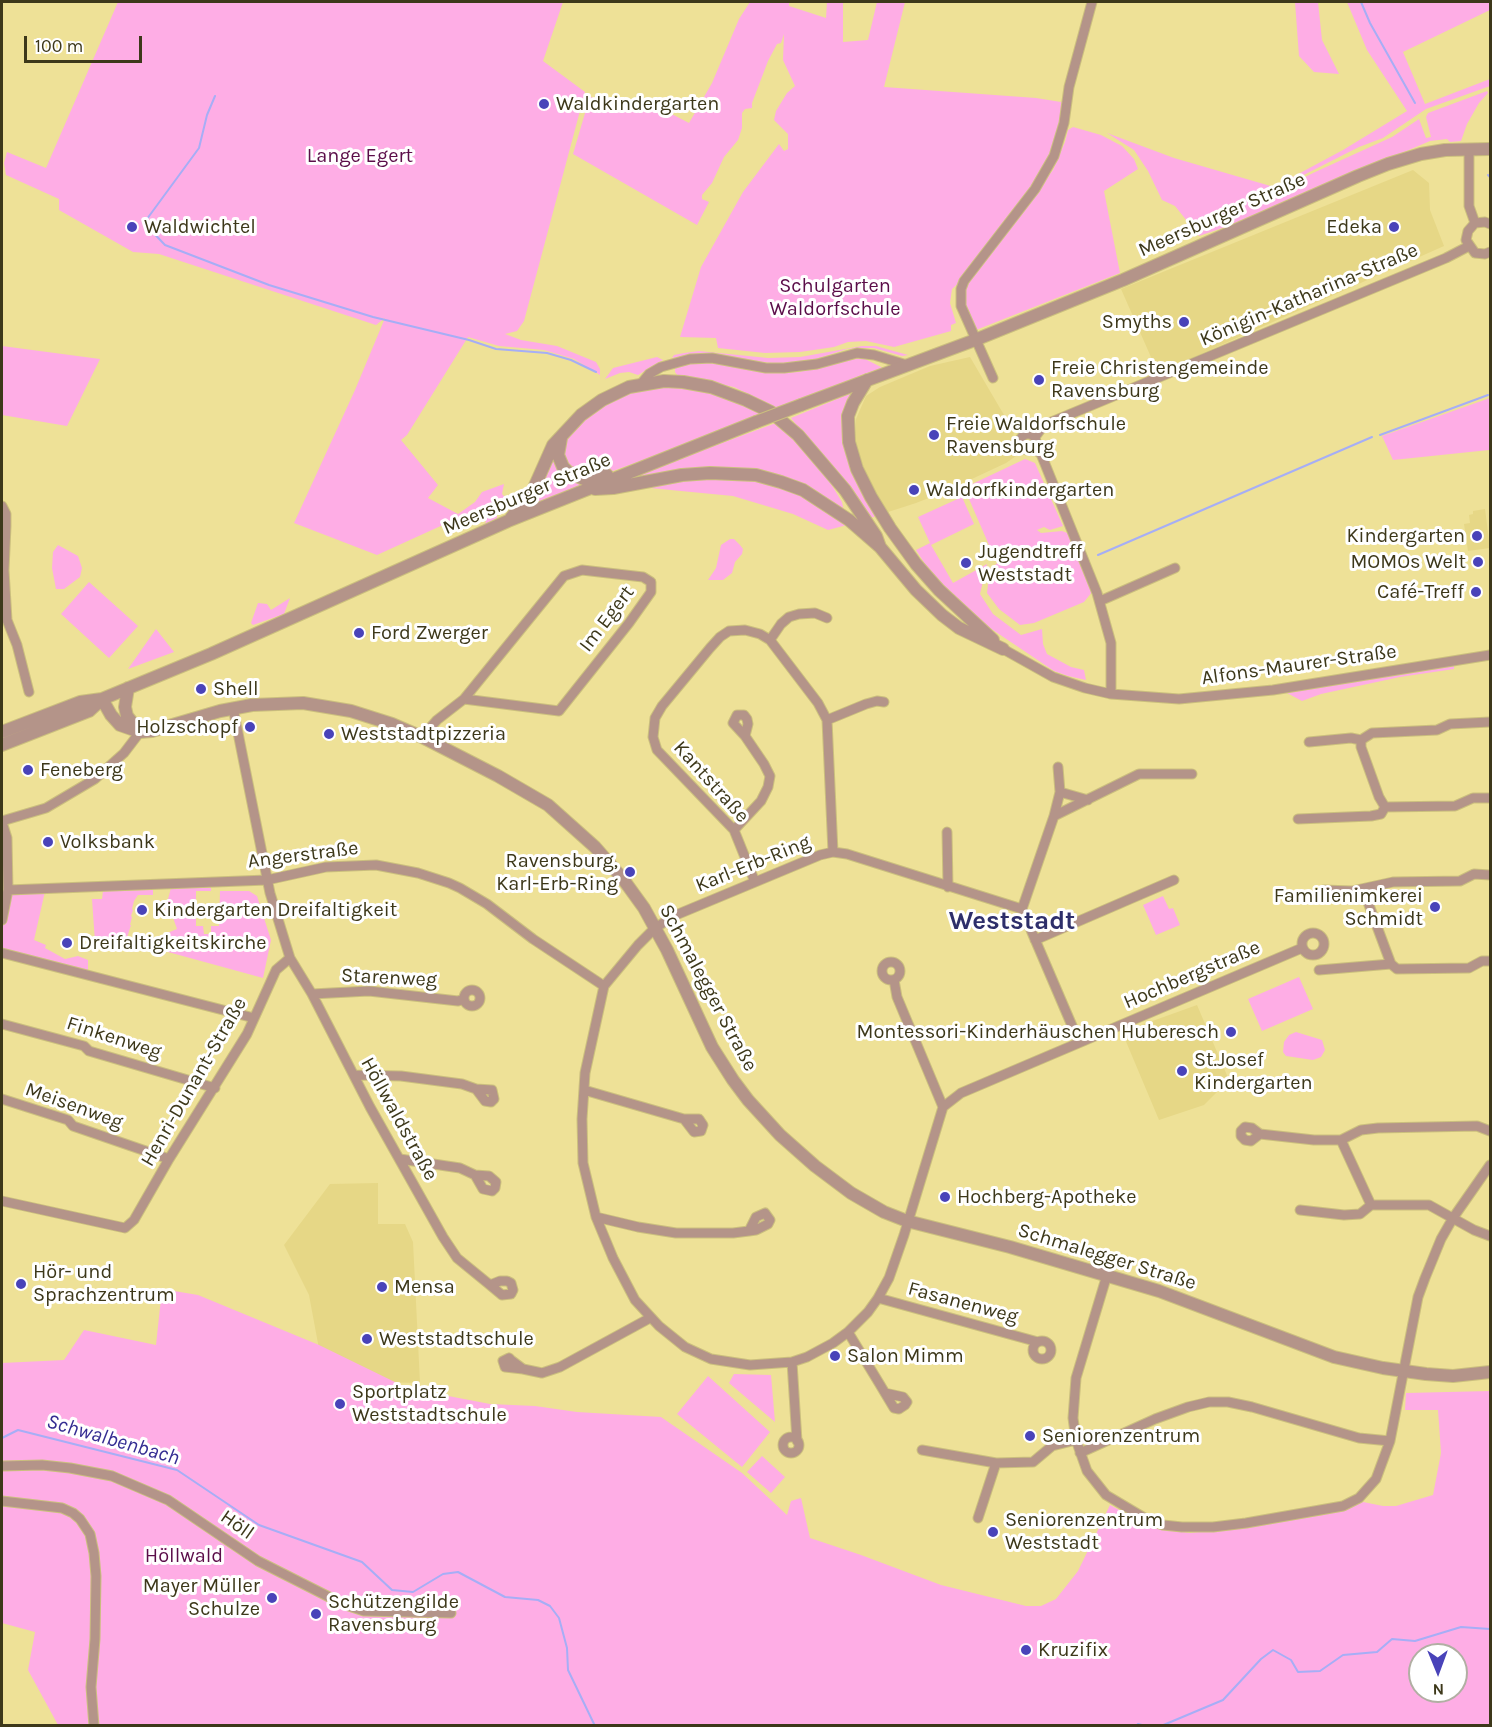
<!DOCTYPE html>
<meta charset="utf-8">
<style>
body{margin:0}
#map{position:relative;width:1492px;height:1727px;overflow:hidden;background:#eee197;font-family:Karla,sans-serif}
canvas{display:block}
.frame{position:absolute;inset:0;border:3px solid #3d381a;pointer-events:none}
.north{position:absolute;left:1408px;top:1643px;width:60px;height:60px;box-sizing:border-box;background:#fff;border:2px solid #b1afa3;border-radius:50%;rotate:179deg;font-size:16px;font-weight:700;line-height:24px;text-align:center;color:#3d381a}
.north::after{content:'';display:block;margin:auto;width:21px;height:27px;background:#4943b9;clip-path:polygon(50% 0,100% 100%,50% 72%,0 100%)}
.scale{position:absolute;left:24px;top:36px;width:118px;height:27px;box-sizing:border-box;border:3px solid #3d381a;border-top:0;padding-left:8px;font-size:18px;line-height:21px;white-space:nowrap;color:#3d381a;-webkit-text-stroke:4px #fff;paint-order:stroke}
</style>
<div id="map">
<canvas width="1492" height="1727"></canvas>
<div class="frame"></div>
<div class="north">N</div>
<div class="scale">100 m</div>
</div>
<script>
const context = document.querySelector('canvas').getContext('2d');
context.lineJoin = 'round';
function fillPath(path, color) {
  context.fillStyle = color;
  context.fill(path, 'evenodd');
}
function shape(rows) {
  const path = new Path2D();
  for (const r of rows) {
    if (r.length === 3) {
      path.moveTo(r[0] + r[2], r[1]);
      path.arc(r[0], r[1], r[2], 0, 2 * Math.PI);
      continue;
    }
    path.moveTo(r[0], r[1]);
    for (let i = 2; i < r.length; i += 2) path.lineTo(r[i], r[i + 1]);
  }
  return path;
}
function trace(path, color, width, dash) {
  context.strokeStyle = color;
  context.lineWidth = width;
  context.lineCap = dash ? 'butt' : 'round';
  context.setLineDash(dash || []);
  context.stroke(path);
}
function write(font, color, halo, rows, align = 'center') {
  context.font = font + ' Karla,sans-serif';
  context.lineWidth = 6;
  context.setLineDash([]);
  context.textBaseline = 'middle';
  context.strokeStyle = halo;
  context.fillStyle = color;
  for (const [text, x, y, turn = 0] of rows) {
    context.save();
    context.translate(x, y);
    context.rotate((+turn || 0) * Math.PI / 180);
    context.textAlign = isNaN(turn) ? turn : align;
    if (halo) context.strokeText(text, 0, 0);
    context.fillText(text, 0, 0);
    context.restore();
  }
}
fillPath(shape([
 [1413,170,1429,183,1430,210,1444,246,1158,373,1121,289],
 [970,357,1014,432,1012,442,1016,456,1006,463,944,492,916,503,885,513,865,471,855,443,856,419,866,396,880,387,930,366],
 [1485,509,1490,548,1468,551,1464,524,1470,523,1469,515,1473,514,1473,511],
 [1197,1005,1229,1080,1204,1105,1159,1120,1122,1032],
 [378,1183,378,1224,405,1224,413,1242,420,1383,373,1382,322,1365,309,1295,284,1245,330,1184]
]), '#e6d786');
fillPath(shape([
 [118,2,563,2,543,61,585,92,524,321,517,331,505,334,521,340,557,346,596,362,600,369,600,375,574,359,544,350,499,346,468,337,407,435,401,440,438,485,428,498,458,514,475,502,482,492,504,484,502,494,507,499,497,509,497,518,483,526,486,522,478,509,377,555,294,523,355,390,385,318,376,325,159,254,133,252,59,210,59,199,6,175,4,163,7,152,46,168],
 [750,2,789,2,789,6,826,18,827,2,843,2,843,42,868,40,877,2,905,2,884,87,1036,98,1061,102,1064,100,1061,123,1047,165,962,280,952,289,950,303,956,323,951,325,951,331,894,347,866,341,848,342,834,347,800,352,765,353,718,348,716,338,680,337,701,267,743,192,779,144,784,151,788,149,788,134,774,120,776,111,787,93,795,86,783,60,784,34,781,43,777,44,768,61,752,103,752,108,745,109,742,113,742,128,738,140,724,157,712,183,702,195,702,199,709,202,697,225,573,154,590,96,611,111,641,98,689,123,712,83,739,19],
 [1295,2,1318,2,1322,40,1339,74,1314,72,1299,56],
 [1347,2,1490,2,1490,10,1403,52,1425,104,1490,79,1490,86,1426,109,1383,138,1359,147,1272,191,1270,195,1313,173,1392,137,1419,119,1426,138,1431,137,1426,117,1428,113,1487,91,1488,93,1479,103,1467,124,1461,141,1450,142,1447,139,1430,141,1237,223,1199,236,1175,206,1162,200,1148,171,1134,150,1107,133,1174,158,1274,187,1343,150,1407,111,1367,50],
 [1073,127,1101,135,1122,146,1134,159,1138,169,1104,191,1120,273,976,330,964,301,962,291,968,279,1053,170,1065,142,1068,130],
 [2,346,100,359,67,426,2,415],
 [862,346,876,346,908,355,902,356,874,348,858,348,847,349,810,361,786,364,759,362,702,353,672,358,674,355,684,353,699,351,768,358,800,357],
 [657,357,663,360,638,375,629,372,620,373,605,379,613,368],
 [863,358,883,368,861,375,801,405,776,408,734,387,678,376,675,372,675,367,691,363,710,363,774,373,799,372,843,361],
 [659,386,694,388,742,403,765,416,610,472,578,473,565,463,563,438,568,429,625,392],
 [859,390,844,444,848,460,876,516,868,519,791,418],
 [1490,398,1490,443,1489,450,1393,460,1382,436],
 [776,423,805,451,828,479,842,502,844,512,768,474,611,484],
 [553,451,555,464,562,474,588,482,524,509],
 [1025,459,1035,463,1063,526,1050,530,1044,527,1037,530,1041,533,1062,531,1070,534,1092,592,1084,602,1034,623,1020,625,999,609,987,593,990,569,1005,557,992,552,966,492,970,485],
 [741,477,795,490,847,525,828,530,793,514,733,496,650,488,676,480],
 [962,497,974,524,931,545,953,583,987,564,980,594,993,614,1021,635,1042,629,1043,644,1047,654,1071,667,1084,670,1086,680,1068,676,1054,671,984,624,944,589,925,564,916,550,930,543,918,517],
 [730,539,734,539,740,545,743,549,742,554,735,562,732,573,723,580,708,580,716,568,721,545],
 [58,545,78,556,82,568,80,577,64,589,56,589,52,568,53,552],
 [89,582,138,626,109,658,61,614],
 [290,598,284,614,253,625,251,623,258,603,267,604,271,610],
 [156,629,174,652,128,669],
 [1454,665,1454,669,1400,677,1321,694,1302,701,1287,693],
 [46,887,34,940,46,945,45,948,65,959,78,956,88,960,88,974,2,953,2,919,8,890],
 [171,888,211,888,211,891,196,891,196,926,203,926,204,934,211,934,211,926,219,926,220,891,249,891,257,896,271,940,263,978,157,949,160,936,177,929,171,912,164,914],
 [153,890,153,895,138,895,134,901,132,909,133,910,131,916,132,917,130,925,131,925,123,950,95,942,92,899,102,899,103,891],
 [1163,896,1169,909,1173,908,1180,925,1156,935,1143,905],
 [1299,977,1313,1009,1262,1031,1248,999],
 [1296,1032,1322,1040,1325,1050,1321,1057,1313,1060,1286,1056,1283,1052,1284,1042,1289,1035],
 [162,1289,198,1295,319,1345,401,1385,417,1390,490,1404,535,1406,577,1412,661,1417,742,1473,787,1515,791,1501,801,1498,810,1538,861,1555,941,1585,1026,1606,1041,1606,1056,1599,1078,1571,1110,1505,1151,1527,1190,1533,1275,1523,1323,1515,1363,1502,1383,1506,1396,1506,1433,1495,1441,1453,1438,1410,1405,1410,1406,1393,1490,1391,1490,1725,58,1725,28,1670,35,1632,2,1623,2,1363,64,1360,84,1330,156,1345],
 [1420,1655,1456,1655,1456,1691,1420,1691],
 [734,1374,771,1375,775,1422,729,1383],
 [708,1376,770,1432,742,1467,677,1414],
 [762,1456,785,1477,771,1493,747,1472]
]), '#feade5');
trace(shape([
 [1361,2,1370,23,1415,103],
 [215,96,207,115,199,148,144,223,165,245,269,285,373,317,469,340,496,349,547,353,571,360,596,372],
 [1488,175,1490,177],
 [1380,435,1488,395],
 [1098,555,1372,437],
 [2,1438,18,1430,177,1470,259,1525,362,1562,392,1590,413,1592,443,1574,458,1572,505,1597,538,1600,550,1606,559,1618,567,1648,568,1670,595,1726],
 [1136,1726,1138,1724,1146,1726],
 [1161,1726,1223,1700,1261,1659,1273,1650,1291,1660,1298,1672,1320,1671,1343,1655,1377,1652,1392,1639,1415,1641,1461,1627,1490,1629]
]), '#a6aef6', 2);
const minor = shape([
 [1469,150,1469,206,1475,223],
 [1490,224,1485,222,1475,223,1468,231,1466,240,1475,253,1485,254,1490,252],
 [993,378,961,306,961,289,964,281,1035,189,1054,156,1064,123,1069,87,1092,2],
 [640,385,649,374,661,367,690,359,712,358,766,368,784,368,817,364,857,353,874,355,907,365],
 [1028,442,8],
 [1035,437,1044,425,1446,258,1469,246],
 [1034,448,1041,454,1097,593,1111,643,1111,694],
 [2,506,6,514,6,526,4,570,7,620,17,645,29,692],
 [1100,601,1175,568],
 [770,640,781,624,789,617,799,614,815,613,827,618],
 [1003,649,1053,677,1085,688,1111,694,1179,699,1273,690,1490,655],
 [233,708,270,893,290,958,312,994,370,1107,443,1237,457,1258,490,1285],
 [827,720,866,704,877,701,884,702],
 [422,737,437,720,464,699,559,711,629,623,651,592,651,582,643,577,582,570,564,576,464,699],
 [1361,740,1361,747,1379,797,1385,807],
 [1309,742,1351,738,1361,740,1372,733,1437,730,1450,724,1490,722],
 [1060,792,1088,800],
 [1054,816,1139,774,1192,774],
 [1298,819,1371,816,1381,814,1385,807,1455,806,1473,798,1490,798],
 [2,821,46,808,95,779,124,753,140,732],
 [2,822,7,838,8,890,2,920],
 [734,830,761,801,768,787,770,776,764,764,745,736,748,724,747,719,744,715,737,715,733,723,745,736],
 [947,832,948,887],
 [755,882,734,830,657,750,653,737,655,718,662,706,710,648,720,637,729,631,745,630,760,634,770,640,818,703,827,720,833,852],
 [1363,889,1391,964],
 [8,890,267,880,326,867,376,865,418,873,449,883,460,888,487,904,533,939,604,986],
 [1324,890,1352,891,1393,882,1460,881,1474,874,1490,875],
 [1022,909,1054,816,1060,792,1058,767],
 [1313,944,11],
 [1035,940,1174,880],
 [2,953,254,1018],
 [891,971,9],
 [1319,970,1391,964,1397,969,1469,968,1482,961,1490,961],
 [894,980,897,997,943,1107],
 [472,998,8],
 [312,994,369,991,458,1001,464,999],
 [2,1024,84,1046,89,1051,215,1088],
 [1079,1042,1022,909,847,854,833,852,820,855,676,915,655,928,638,945,604,986,585,1073,582,1119,583,1163,596,1217,613,1258,635,1300,659,1326,685,1347,711,1359,750,1365,792,1362,807,1357,833,1343,848,1332,868,1312,878,1298,889,1278,904,1235,943,1107,961,1093,1302,948],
 [354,1075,401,1076,462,1084,476,1089,492,1090,494,1099,491,1102,485,1101,476,1089],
 [584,1090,684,1119,699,1119,703,1125,701,1131,694,1132,684,1119],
 [2,1099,68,1120,73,1126,169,1159],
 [1490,1131,1477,1126,1378,1128,1361,1130,1341,1140,1371,1205,1429,1205,1474,1230,1490,1236],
 [1260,1134,1251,1141,1245,1140,1241,1136,1241,1131,1245,1127,1252,1128,1260,1134,1314,1140,1341,1140],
 [400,1159,460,1168,475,1175,489,1176,496,1182,495,1188,492,1191,483,1189,475,1175],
 [2,1201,125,1228,134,1220,169,1159,247,1034,276,970,290,958],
 [1300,1210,1344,1215,1360,1214,1371,1205],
 [596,1217,638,1227,676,1233,733,1233,749,1231,756,1230,768,1224,770,1220,765,1213,756,1217,749,1231],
 [1107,1275,1076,1378,1073,1418,1076,1440,1087,1471,1106,1495,1148,1520,1163,1525,1182,1527,1213,1527,1246,1523,1343,1506,1359,1498,1376,1479,1390,1441,1418,1297,1425,1278,1441,1239,1453,1218,1490,1165],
 [500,1281,507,1281,511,1283,513,1290,511,1294,502,1295,490,1285,500,1281],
 [878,1298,1038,1342],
 [848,1332,879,1383,894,1408,899,1409,905,1405,907,1402,903,1397,885,1393],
 [1042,1350,9],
 [509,1358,511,1360,523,1369,505,1367,503,1361,509,1358],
 [792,1362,797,1441],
 [523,1369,542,1373,560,1367,650,1318],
 [791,1445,8],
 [922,1450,996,1463,1033,1462,1052,1446,1076,1440],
 [1080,1453,1155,1419,1188,1407,1209,1402,1228,1402,1252,1407,1359,1438,1390,1441],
 [2,1466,42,1465,70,1468,112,1476,168,1500,258,1561,343,1604,364,1611,451,1613],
 [2,1501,62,1508,73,1513,80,1519,90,1534,94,1553,96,1576,95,1639,91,1687,94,1726],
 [978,1518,996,1463]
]);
const tertiary = shape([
 [867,380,853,403,848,416,849,442,857,469,871,497,890,528,916,564,939,590,993,640],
 [801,405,975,340,1123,280,1358,176,1388,164,1421,154,1445,150,1490,149],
 [561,438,558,455,563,467,568,472,584,479,607,475],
 [595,489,613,488,682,475,710,473,756,475,781,482,803,490,849,520,880,547,916,590,942,615,959,628,1003,649],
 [511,518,533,490,553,445,581,415,602,400,629,387,664,381,683,382,711,387,746,400,771,412,798,435,845,490,876,536,880,547],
 [128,688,125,707,127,716,140,732],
 [102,699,111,715,120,725,140,732,152,731,220,711,252,705,303,703,351,711,392,724,422,737,498,776,548,805,595,847,623,879,644,908,667,950,712,1047,733,1080,748,1100,780,1135,815,1166,851,1193,884,1212,907,1221,1010,1247,1159,1291,1334,1357,1383,1368,1426,1374,1453,1376,1490,1372],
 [2,732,80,702,102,699],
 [2,745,89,711,102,699,211,654,508,521,756,422]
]);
trace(minor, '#cbbf7e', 11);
trace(tertiary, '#cbbf7e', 14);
trace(minor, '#b49489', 9);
trace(tertiary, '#b49489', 12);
const tertiaryBridge = shape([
 [756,422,801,405]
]);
trace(tertiaryBridge, '#cbbf7e', 14, []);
trace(tertiaryBridge, '#b49489', 12);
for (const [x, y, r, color] of [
 [544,104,6,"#4943b9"],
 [132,227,6,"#4943b9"],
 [1394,227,6,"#4943b9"],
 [1184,322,6,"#4943b9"],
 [1039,380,6,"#4943b9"],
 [934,435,6,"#4943b9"],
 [914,490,6,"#4943b9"],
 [1477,536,6,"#4943b9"],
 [1478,562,6,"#4943b9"],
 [966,563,6,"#4943b9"],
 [1476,592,6,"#4943b9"],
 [359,633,6,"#4943b9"],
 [201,689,6,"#4943b9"],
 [250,727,6,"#4943b9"],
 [329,734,6,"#4943b9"],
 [28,770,6,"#4943b9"],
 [48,842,6,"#4943b9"],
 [630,872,6,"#4943b9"],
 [1435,907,6,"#4943b9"],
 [142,910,6,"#4943b9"],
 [67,943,6,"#4943b9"],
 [1231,1032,6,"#4943b9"],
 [1182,1071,6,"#4943b9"],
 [945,1197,6,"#4943b9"],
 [21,1284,6,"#4943b9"],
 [382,1287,6,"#4943b9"],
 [367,1339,6,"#4943b9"],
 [835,1356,6,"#4943b9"],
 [340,1404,6,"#4943b9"],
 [1030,1436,6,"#4943b9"],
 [993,1532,6,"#4943b9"],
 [272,1598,6,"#4943b9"],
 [316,1614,6,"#4943b9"],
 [1026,1650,6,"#4943b9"]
]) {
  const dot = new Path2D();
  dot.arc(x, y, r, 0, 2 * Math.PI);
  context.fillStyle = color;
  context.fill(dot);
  trace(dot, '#fff', 2);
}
write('20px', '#3d381a', '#fff', [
 ["Waldkindergarten",556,104],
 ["Waldwichtel",144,227],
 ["Edeka",1382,227,"right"],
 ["Smyths",1172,322,"right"],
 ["Freie Christengemeinde",1051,368],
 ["Ravensburg",1051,391],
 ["Freie Waldorfschule",946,424],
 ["Ravensburg",946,447],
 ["Waldorfkindergarten",926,490],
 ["Kindergarten",1465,536,"right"],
 ["Jugendtreff",978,552],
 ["Weststadt",978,575],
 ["MOMOs Welt",1466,562,"right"],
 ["Café-Treff",1464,592,"right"],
 ["Ford Zwerger",371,633],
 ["Shell",213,689],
 ["Holzschopf",238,727,"right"],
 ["Weststadtpizzeria",341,734],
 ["Feneberg",40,770],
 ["Volksbank",60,842],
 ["Ravensburg,",618,861,"right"],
 ["Karl-Erb-Ring",618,884,"right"],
 ["Familienimkerei",1423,896,"right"],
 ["Schmidt",1423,919,"right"],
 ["Kindergarten Dreifaltigkeit",154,910],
 ["Dreifaltigkeitskirche",79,943],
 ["Montessori-Kinderhäuschen Huberesch",1219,1032,"right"],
 ["St.Josef",1194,1060],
 ["Kindergarten",1194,1083],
 ["Hochberg-Apotheke",957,1197],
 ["Hör- und",33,1272],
 ["Sprachzentrum",33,1295],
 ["Mensa",394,1287],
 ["Weststadtschule",379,1339],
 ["Salon Mimm",847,1356],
 ["Sportplatz",352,1392],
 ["Weststadtschule",352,1415],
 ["Seniorenzentrum",1042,1436],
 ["Seniorenzentrum",1005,1520],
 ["Weststadt",1005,1543],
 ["Mayer Müller",260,1586,"right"],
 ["Schulze",260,1609,"right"],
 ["Schützengilde",328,1602],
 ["Ravensburg",328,1625],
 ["Kruzifix",1038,1650]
], 'left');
write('20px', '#5b0d49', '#fff', [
 ["Lange Egert",360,156],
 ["Schulgarten",835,286],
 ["Waldorfschule",835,309],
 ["Höllwald",184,1556]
]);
write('20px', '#3d381a', '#fff', [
 ["Meersburger Straße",1222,215,-24],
 ["Königin-Katharina-Straße",1309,295,-23],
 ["Meersburger Straße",527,494,-23],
 ["Im Egert",607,619,-53],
 ["Alfons-Maurer-Straße",1299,665,-8],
 ["Kantstraße",711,782,48],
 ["Angerstraße",303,855,-7],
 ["Karl-Erb-Ring",753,864,-22],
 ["Hochbergstraße",1192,975,-23],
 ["Starenweg",389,978,3],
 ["Schmalegger Straße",708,988,62],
 ["Finkenweg",114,1038,18],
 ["Henri-Dunant-Straße",194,1082,-60],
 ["Meisenweg",74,1106,20],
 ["Höllwaldstraße",399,1119,61],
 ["Schmalegger Straße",1107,1257,17],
 ["Fasanenweg",963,1303,15],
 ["Höll",237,1525,35]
]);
write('italic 21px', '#352d92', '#fff', [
 ["Schwalbenbach",113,1440,16]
]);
write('bold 26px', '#2e2f6a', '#fff', [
 ["Weststadt",1012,922]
]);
</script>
